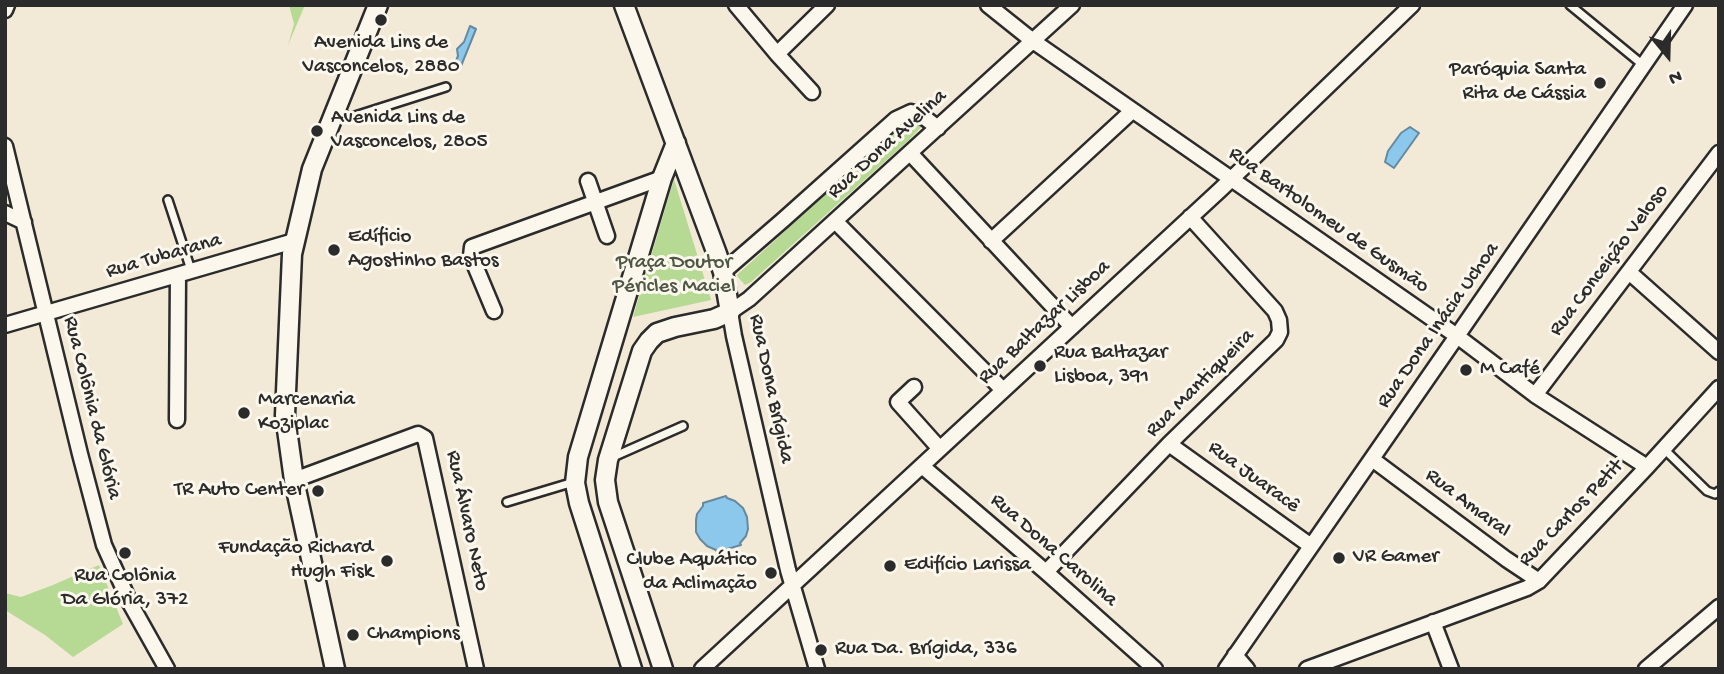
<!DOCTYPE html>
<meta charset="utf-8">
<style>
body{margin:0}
#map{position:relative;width:1724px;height:674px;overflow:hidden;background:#f3e9d7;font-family:"Gochi Hand",sans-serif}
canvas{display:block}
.frame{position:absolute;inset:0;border:7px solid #2b2b2b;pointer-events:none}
.north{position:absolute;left:1633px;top:21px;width:70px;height:70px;-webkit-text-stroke:5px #fbf7ec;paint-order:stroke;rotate:161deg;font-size:19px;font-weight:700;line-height:28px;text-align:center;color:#2b2b2b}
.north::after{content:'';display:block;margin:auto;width:24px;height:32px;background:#2b2b2b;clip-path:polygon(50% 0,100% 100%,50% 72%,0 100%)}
</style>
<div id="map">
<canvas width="1724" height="674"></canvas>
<div class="frame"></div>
<div class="north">N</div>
</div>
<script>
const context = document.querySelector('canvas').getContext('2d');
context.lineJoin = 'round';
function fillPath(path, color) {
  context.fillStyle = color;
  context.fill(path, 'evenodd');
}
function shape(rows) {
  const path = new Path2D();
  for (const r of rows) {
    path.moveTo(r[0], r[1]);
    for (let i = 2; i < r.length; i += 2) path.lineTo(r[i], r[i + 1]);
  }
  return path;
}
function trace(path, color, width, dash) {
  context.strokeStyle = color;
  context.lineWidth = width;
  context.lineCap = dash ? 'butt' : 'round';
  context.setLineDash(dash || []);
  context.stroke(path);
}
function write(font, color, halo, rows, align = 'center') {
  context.font = font + ' "Gochi Hand",sans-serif';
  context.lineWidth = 6;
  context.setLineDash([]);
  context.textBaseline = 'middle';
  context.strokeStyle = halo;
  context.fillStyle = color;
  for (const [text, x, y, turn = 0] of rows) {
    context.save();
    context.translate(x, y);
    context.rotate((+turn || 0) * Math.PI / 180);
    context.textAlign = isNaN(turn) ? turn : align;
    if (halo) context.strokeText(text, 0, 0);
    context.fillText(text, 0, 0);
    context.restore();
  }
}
fillPath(shape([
 [289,5,305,5,288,45,294,24],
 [918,123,922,126,910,139,751,282,745,285,737,276,738,274,902,125],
 [674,179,711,300,633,317],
 [99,565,123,624,73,657,45,635,5,610,5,593,21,597,53,585]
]), '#b6d994');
const water = shape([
 [470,26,476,29,461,66,455,63,458,56,457,49,464,42,470,26],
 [1410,127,1419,133,1394,168,1385,162,1388,151,1401,133,1410,127],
 [726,496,727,498,735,501,743,508,747,517,748,529,746,536,740,543,741,545,717,552,716,550,707,546,700,539,696,532,696,520,697,514,703,506,703,503,726,496]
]);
fillPath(water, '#8cc8ec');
trace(water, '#65899f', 2);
const service = shape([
 [1570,5,1643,65],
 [334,117,355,116,446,87],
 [168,200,191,270],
 [1664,449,1707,491,1715,494,1719,491],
 [613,457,683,426],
 [507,502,567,484,575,483]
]);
const minor = shape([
 [736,5,777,54,812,92],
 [988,5,1033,41,1457,336,1535,395,1647,467],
 [5,10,7,5],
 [777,54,827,5],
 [5,146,80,454,104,545,130,603,167,669],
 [910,153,1072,327],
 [588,181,607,236],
 [5,213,24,222],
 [835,221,1003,390],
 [991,241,1132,111],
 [723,272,783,220,896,119,911,112,925,118,938,128],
 [1629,272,1719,352],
 [494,311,471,256,472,247,662,178],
 [5,325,294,241],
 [914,387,898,402,940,449],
 [1535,395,1719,153],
 [177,420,178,275],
 [1169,444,1311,546],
 [1372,459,1506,559,1539,581],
 [922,466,1046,572,1155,669],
 [294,480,418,434,425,438,476,669],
 [1046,572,1169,444,1276,340,1280,332,1279,320,1275,311,1190,217],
 [1433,622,1451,669],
 [1235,655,1247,669],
 [702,669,1221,189,1412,5],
 [817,669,788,570,734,336,730,312,749,299,1072,5],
 [1226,669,1457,336,1685,5],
 [1307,669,1527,588,1539,581,1647,467,1719,388],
 [1646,669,1719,607]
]);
const tertiary = shape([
 [624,5,717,254,723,272,730,312,714,319,675,327,657,333,649,341,642,351,608,460,605,480,608,502,663,669],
 [335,669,294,480,285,415,292,254,312,169,378,5],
 [632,669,579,503,575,483,578,457,662,178,676,143]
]);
trace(service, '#2b2b2b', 12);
trace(minor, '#2b2b2b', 19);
trace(tertiary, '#2b2b2b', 23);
trace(shape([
 [257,5,264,5]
]), '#2b2b2b', 2.5, [5, 5]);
trace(service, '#fbf7ec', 7);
trace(minor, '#fbf7ec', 14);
trace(tertiary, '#fbf7ec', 18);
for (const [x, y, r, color] of [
 [381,20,7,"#2b2b2b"],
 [1600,83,7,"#2b2b2b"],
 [317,131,7,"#2b2b2b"],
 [334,250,7,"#2b2b2b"],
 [1040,366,7,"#2b2b2b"],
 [1466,370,7,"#2b2b2b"],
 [244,413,7,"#2b2b2b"],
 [318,491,7,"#2b2b2b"],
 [125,553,7,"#2b2b2b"],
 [1339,558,7,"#2b2b2b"],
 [387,561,7,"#2b2b2b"],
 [890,566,7,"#2b2b2b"],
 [771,573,7,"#2b2b2b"],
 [353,635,7,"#2b2b2b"],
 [821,650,7,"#2b2b2b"]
]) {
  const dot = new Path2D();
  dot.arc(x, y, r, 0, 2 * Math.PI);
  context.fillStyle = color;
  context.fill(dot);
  trace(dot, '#fbf7ec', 2.5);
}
write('21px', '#2b2b2b', '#fbf7ec', [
 ["Avenida Lins de",381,44,"center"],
 ["Vasconcelos, 2880",381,68,"center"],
 ["Paróquia Santa",1586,71,"right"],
 ["Rita de Cássia",1586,95,"right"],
 ["Avenida Lins de",331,119],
 ["Vasconcelos, 2805",331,143],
 ["Edíficio",348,238],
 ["Agostinho Bastos",348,262],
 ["Rua Baltazar",1054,354],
 ["Lisboa, 391",1054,378],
 ["M Café",1480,370],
 ["Marcenaria",258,401],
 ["Koziplac",258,425],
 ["TR Auto Center",304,491,"right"],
 ["Fundação Richard",373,549,"right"],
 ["Hugh Fisk",373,573,"right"],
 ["VR Gamer",1353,558],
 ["Clube Aquático",757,561,"right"],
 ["da Aclimação",757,585,"right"],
 ["Edifício Larissa",904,566],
 ["Rua Colônia",125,577,"center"],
 ["Da Glória, 372",125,601,"center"],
 ["Champions",367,635],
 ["Rua Da. Brígida, 336",835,650]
], 'left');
write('21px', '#2b2b2b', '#fbf7ec', [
 ["Rua Dona Avelina",888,145,-42],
 ["Rua Bartolomeu de Gusmão",1328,221,35],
 ["Rua Tubarana",164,257,-16],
 ["Rua Conceição Veloso",1610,261,-53],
 ["Rua Baltazar Lisboa",1045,323,-43],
 ["Rua Dona Inácia Uchoa",1439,326,-55],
 ["Rua Mantiqueira",1201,384,-45],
 ["Rua Dona Brígida",770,389,78],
 ["Rua Colônia da Glória",91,408,76],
 ["Rua Juaracê",1253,478,36],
 ["Rua Amaral",1467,504,37],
 ["Rua Carlos Petit",1572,514,-46],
 ["Rua Álvaro Neto",466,521,78],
 ["Rua Dona Carolina",1053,551,41]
]);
write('21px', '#4e5645', '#fbf7ec', [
 ["Praça Doutor",674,264],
 ["Péricles Maciel",674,288]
]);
</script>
